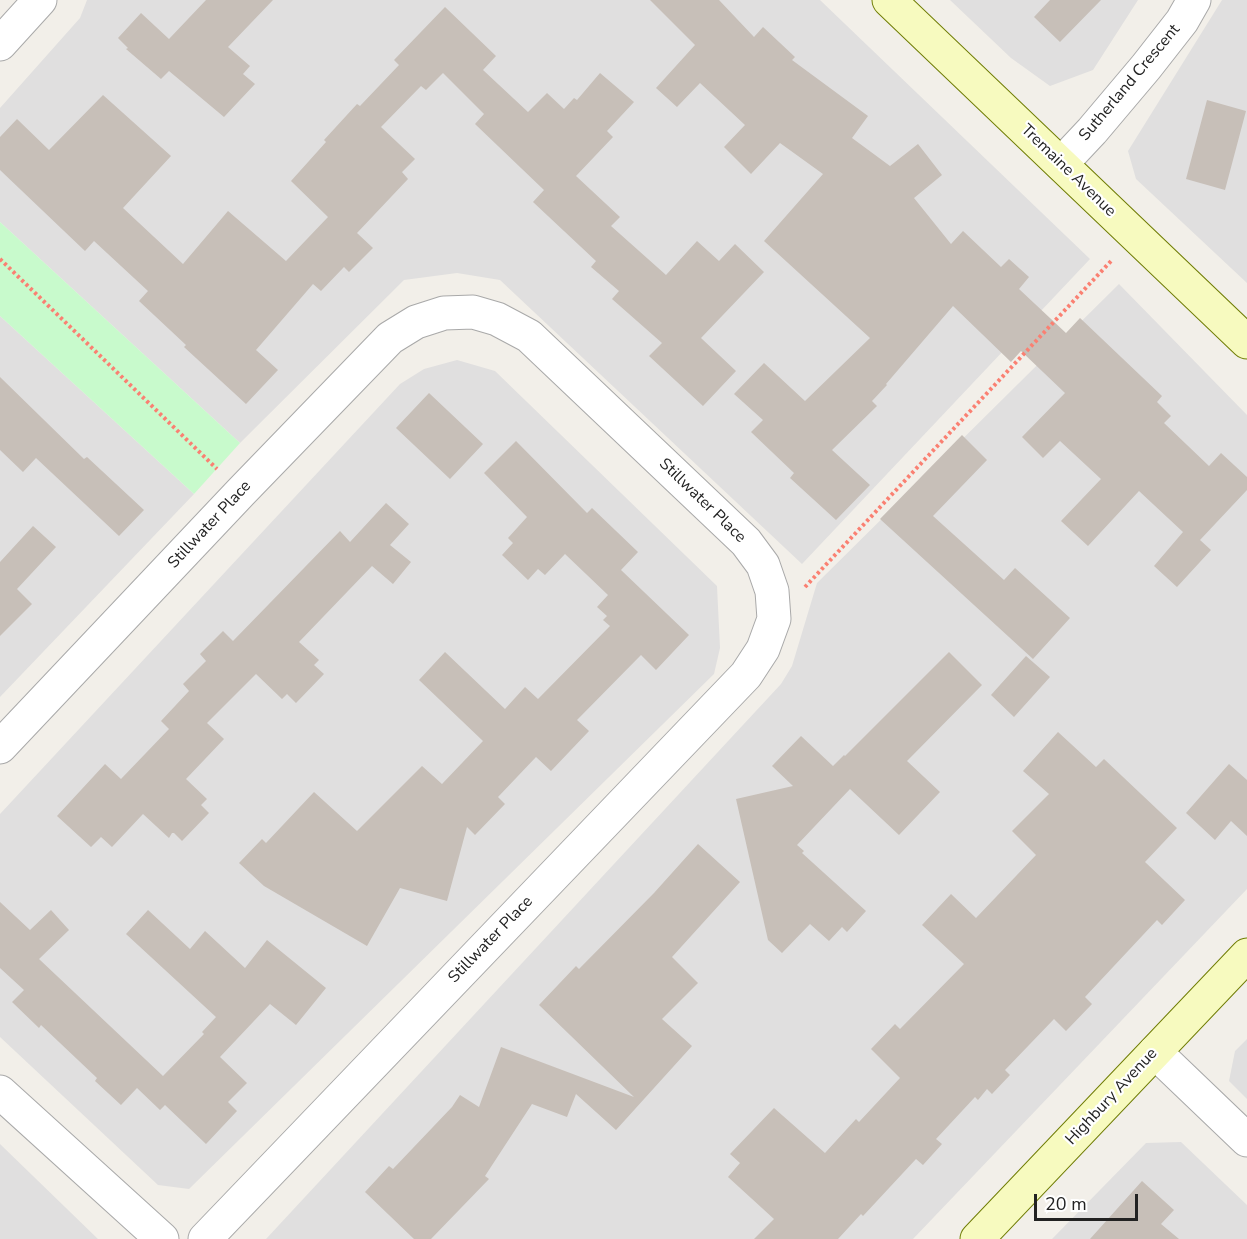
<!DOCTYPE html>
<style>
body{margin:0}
#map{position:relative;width:1247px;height:1239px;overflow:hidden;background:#f2efe9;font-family:"Nunito Sans",sans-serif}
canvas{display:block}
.scale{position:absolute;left:1034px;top:1194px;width:104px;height:27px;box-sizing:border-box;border:3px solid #222;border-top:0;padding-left:8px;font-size:18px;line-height:21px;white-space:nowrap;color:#222;-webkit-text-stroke:4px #fff;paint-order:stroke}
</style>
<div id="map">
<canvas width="1247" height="1239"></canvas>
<div class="scale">20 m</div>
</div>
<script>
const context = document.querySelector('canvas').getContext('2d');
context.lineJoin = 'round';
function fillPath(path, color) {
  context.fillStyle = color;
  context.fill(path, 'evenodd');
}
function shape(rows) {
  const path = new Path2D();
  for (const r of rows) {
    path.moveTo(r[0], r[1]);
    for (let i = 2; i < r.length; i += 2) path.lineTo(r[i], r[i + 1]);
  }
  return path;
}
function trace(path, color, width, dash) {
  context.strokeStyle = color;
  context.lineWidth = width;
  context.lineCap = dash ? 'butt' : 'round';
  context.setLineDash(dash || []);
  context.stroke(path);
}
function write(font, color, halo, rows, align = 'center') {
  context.font = font + ' "Nunito Sans",sans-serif';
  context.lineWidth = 4.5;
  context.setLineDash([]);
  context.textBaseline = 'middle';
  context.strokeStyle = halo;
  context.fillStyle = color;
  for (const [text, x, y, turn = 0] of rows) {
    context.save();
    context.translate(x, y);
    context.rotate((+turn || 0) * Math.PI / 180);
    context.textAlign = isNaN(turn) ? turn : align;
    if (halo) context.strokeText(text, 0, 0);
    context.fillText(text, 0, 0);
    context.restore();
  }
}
fillPath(shape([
 [87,0,820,0,1090,259,802,564,500,280,457,273,404,280,240,443,0,222,0,108,80,18],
 [950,0,1138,0,1093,70,1050,86,1011,58],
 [1222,0,1247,0,1247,283,1136,179,1128,151],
 [1119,284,1247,415,1247,889,913,1239,266,1239,781,684,792,666,817,583],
 [0,316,194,494,0,697],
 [457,360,495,371,717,586,720,648,714,674,189,1189,158,1185,0,1037,0,814,400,384,424,369],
 [1247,1039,1247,1099,1229,1081,1235,1051],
 [1181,1142,1247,1205,1247,1239,1052,1239,1146,1143],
 [0,1144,98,1239,0,1239]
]), '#e0dfdf');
fillPath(shape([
 [0,222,240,443,194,494,0,316]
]), '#c8facc');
fillPath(shape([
 [206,0,273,0,228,47,250,66,243,74,255,84,224,117,169,71,161,79,126,49,128,48,118,38,141,13,169,39],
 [650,0,719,0,754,37,763,27,795,57,792,60,868,116,852,138,890,166,918,144,942,175,914,198,951,244,963,231,1001,267,1009,259,1029,277,1019,289,1066,333,1080,318,1162,396,1157,402,1171,416,1164,423,1209,466,1221,453,1247,477,1247,490,1200,540,1211,550,1177,587,1154,566,1183,532,1139,491,1088,546,1061,521,1101,479,1060,441,1043,458,1022,437,1065,393,1021,351,1011,362,953,306,886,384,887,385,872,401,877,406,832,450,870,485,836,520,790,478,794,473,751,432,763,420,734,394,764,363,805,401,870,338,764,241,823,174,780,143,751,174,724,147,745,125,700,83,677,107,656,88,695,45],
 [1050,0,1101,0,1060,42,1034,17],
 [445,7,496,56,483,70,528,112,547,93,564,109,574,98,577,100,600,73,634,102,607,131,613,137,576,176,620,217,611,226,666,275,697,241,719,261,735,244,764,272,701,338,736,371,703,406,649,356,662,343,612,299,619,291,591,267,596,261,533,202,544,190,475,124,484,114,443,73,426,90,421,86,381,127,415,159,402,172,408,179,357,233,373,248,349,272,344,267,321,291,313,284,256,350,278,370,246,404,184,347,186,345,139,301,148,291,94,241,85,251,0,170,0,137,17,119,49,150,103,95,171,156,123,208,183,264,228,211,286,261,328,217,291,181,326,142,324,140,357,104,360,106,399,65,394,60],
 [1207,100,1246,111,1225,190,1186,179],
 [0,377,84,459,87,457,144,510,119,536,36,458,23,472,0,450],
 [429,393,483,444,450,479,396,428],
 [962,435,987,460,933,516,1004,580,1015,568,1070,618,1033,659,880,519],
 [516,441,587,513,592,508,638,552,621,570,689,635,656,670,641,655,577,720,589,731,551,771,536,757,498,797,505,804,475,835,467,827,447,901,400,888,367,946,264,886,239,863,262,839,266,843,314,792,357,831,422,766,442,784,483,741,419,680,445,652,505,709,525,687,538,699,610,626,603,620,607,616,597,607,608,595,565,554,545,575,538,569,528,580,502,555,513,543,508,538,527,517,484,473],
 [386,503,409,524,390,545,411,562,393,584,372,566,299,642,319,660,314,665,324,674,296,703,287,694,282,699,256,674,207,723,224,739,186,779,207,799,201,805,209,813,182,841,174,833,172,833,169,838,143,814,112,847,101,837,91,847,57,816,105,764,121,779,169,729,161,721,189,691,183,684,206,661,200,654,223,631,233,641,340,531,350,542],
 [33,526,56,547,17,589,32,604,0,636,0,562],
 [949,652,982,685,907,761,940,792,899,835,850,789,797,845,804,851,802,853,866,911,847,932,842,927,829,941,810,924,782,953,768,940,736,799,793,786,772,766,801,736,833,766,844,755,845,756],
 [1026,656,1050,677,1014,717,991,695],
 [1058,732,1096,767,1104,759,1177,828,1145,862,1185,900,1162,925,1157,920,1085,997,1092,1004,1066,1031,1054,1019,1005,1070,1010,1075,992,1094,987,1089,978,1100,975,1097,936,1139,942,1144,923,1165,916,1159,863,1216,861,1214,838,1239,754,1239,774,1219,728,1177,740,1163,730,1154,774,1108,825,1153,856,1119,859,1122,900,1078,871,1049,895,1024,900,1029,964,964,922,925,951,894,976,918,1036,855,1012,831,1049,794,1023,771],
 [1229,764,1247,780,1247,836,1231,821,1215,840,1186,813],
 [698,844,740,882,672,957,698,983,662,1019,692,1046,616,1130,576,1094,567,1117,532,1104,485,1176,489,1179,431,1239,414,1239,365,1192,389,1166,393,1169,452,1107,460,1095,479,1107,501,1047,634,1097,539,1005,576,966,579,969,654,893],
 [0,902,30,930,51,910,69,930,39,959,163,1076,204,1034,202,1032,216,1017,126,934,148,910,190,949,205,931,245,968,267,940,326,988,296,1025,270,1004,220,1057,247,1083,228,1102,237,1111,206,1144,165,1105,160,1110,137,1088,121,1105,95,1081,97,1078,41,1025,39,1028,12,1002,24,990,0,968],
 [1142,1181,1174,1210,1161,1224,1179,1239,1090,1239]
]), '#c7bfb8');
const street = shape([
 [0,44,40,0],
 [1061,164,1092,131,1146,67,1182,21,1194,0],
 [0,747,241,492,390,338,416,322,444,313,473,312,497,319,529,336,746,542,763,565,772,591,774,619,763,649,746,675,205,1239],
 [1155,1052,1247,1140],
 [0,1092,162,1239]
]);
const secondary = shape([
 [889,0,1247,342],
 [977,1239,1247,955]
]);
trace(street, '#a9a9a9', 35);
trace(secondary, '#707d05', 35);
trace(shape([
 [0,259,217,469],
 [805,587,1112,260]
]), '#fa8072', 4, [3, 3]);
trace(street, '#fff', 33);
trace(secondary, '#f7fabf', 33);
write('16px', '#222', '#fff', [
 ["Sutherland Crescent",1130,83,-50],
 ["Tremaine Avenue",1068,171,44],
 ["Stillwater Place",702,501,44],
 ["Stillwater Place",210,525,-47],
 ["Stillwater Place",491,940,-46],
 ["Highbury Avenue",1112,1097,-47]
]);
</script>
